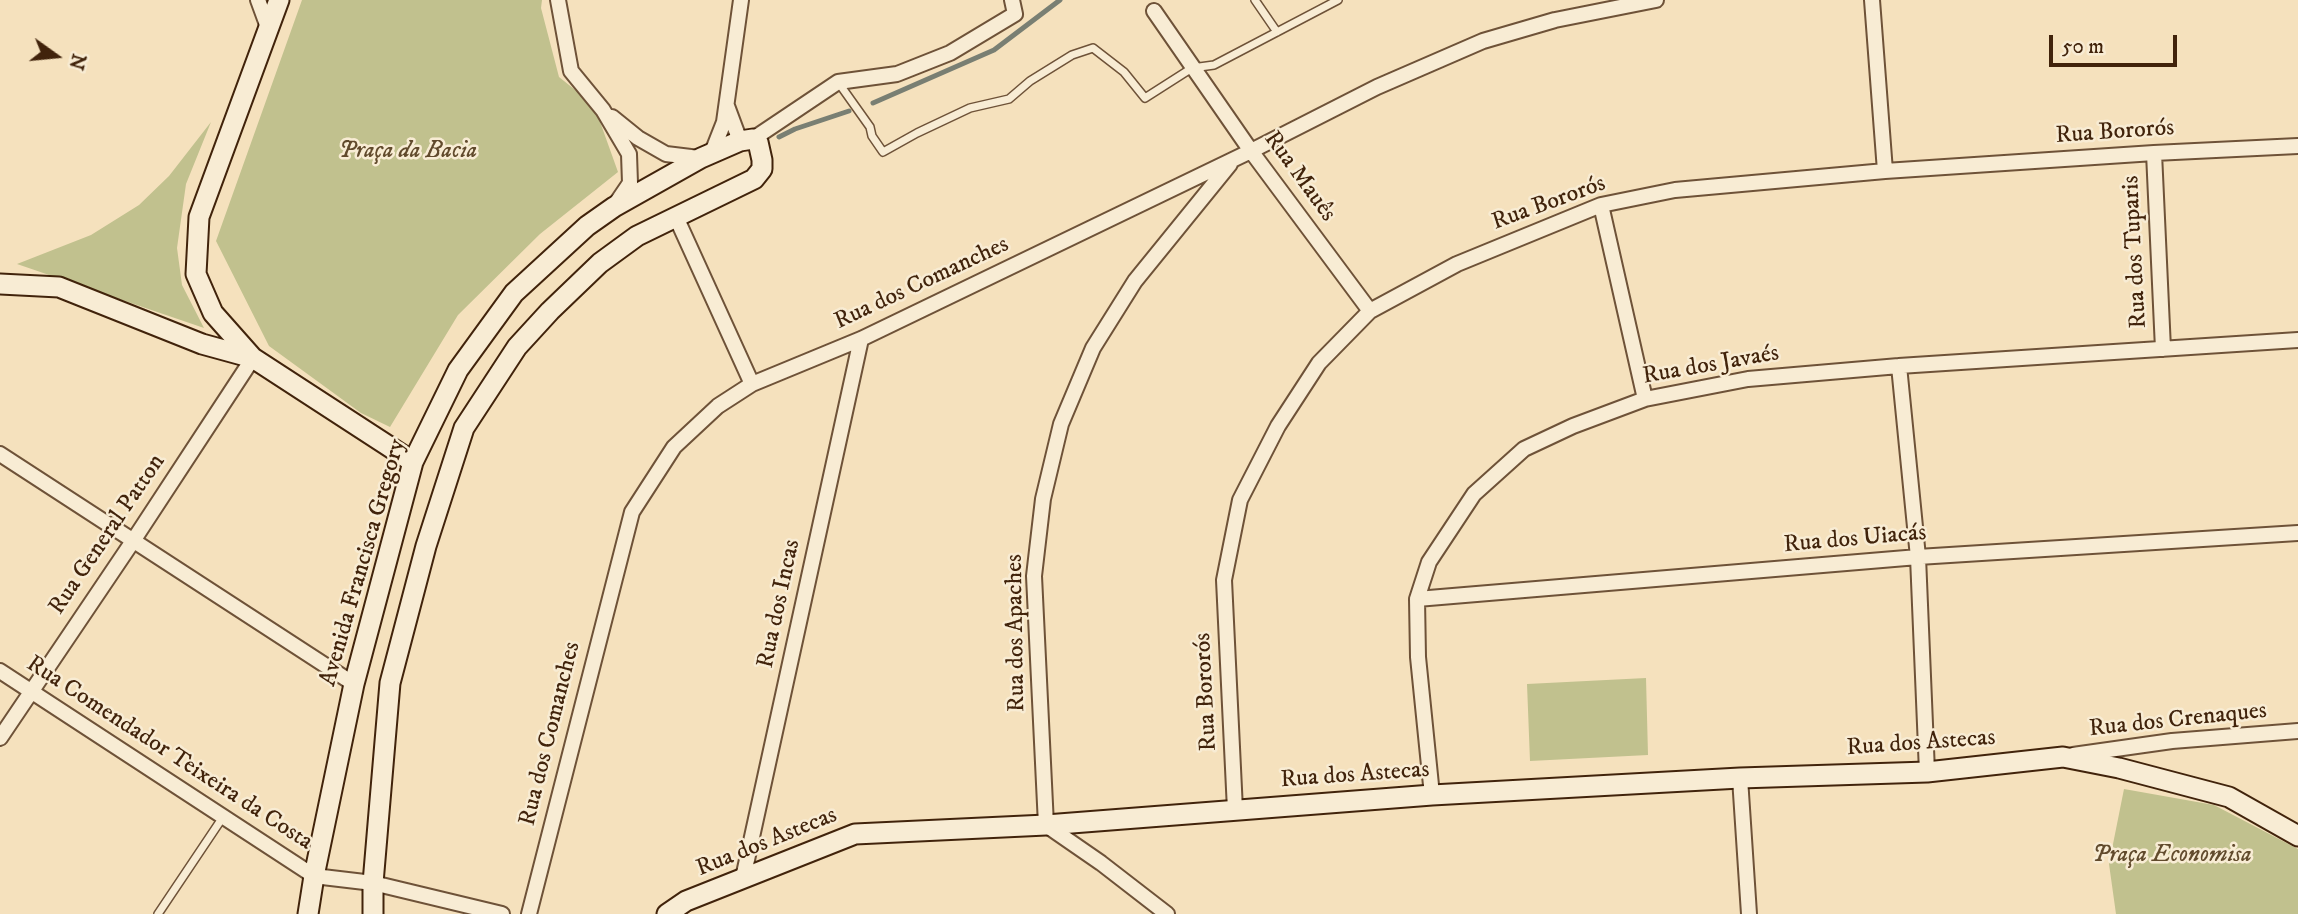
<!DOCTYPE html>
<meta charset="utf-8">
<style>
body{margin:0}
#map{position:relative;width:2298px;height:914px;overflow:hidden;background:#f5e1bd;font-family:"IM FELL DW Pica",serif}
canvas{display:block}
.north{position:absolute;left:21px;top:21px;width:70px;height:70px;-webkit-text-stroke:5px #f8ecd4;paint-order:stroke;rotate:105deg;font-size:19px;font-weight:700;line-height:28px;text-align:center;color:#41230b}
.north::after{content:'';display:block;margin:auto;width:24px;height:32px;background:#41230b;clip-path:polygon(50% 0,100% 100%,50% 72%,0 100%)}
.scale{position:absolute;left:2049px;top:35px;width:128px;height:32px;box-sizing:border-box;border:4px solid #41230b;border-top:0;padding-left:9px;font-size:21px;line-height:24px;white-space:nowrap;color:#41230b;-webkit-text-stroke:5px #f8ecd4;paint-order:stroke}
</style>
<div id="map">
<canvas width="2298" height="914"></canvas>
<div class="north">N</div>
<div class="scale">50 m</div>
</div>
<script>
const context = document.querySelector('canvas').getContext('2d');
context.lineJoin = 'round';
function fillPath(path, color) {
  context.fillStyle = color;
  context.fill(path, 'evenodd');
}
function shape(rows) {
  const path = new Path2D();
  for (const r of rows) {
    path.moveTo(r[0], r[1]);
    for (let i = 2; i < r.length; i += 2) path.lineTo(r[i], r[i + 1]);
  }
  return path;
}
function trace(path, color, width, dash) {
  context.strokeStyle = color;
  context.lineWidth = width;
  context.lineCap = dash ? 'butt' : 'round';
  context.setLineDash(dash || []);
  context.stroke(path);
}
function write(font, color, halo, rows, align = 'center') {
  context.font = font + ' "IM FELL DW Pica",serif';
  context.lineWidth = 5;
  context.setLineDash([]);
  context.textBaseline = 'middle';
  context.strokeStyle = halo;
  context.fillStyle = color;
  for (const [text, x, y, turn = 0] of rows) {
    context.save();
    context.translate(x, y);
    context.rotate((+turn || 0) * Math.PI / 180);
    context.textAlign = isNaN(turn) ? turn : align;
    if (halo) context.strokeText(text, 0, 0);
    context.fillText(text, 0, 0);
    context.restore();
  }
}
fillPath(shape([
 [302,0,542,0,541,8,559,77,594,105,618,172,540,234,458,315,390,427,361,413,269,346,216,241],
 [211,122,186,184,177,248,182,285,204,328,17,264,91,235,139,205,169,176],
 [1646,678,1648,755,1530,761,1527,684],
 [2124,789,2214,805,2298,849,2298,914,2116,914,2109,864]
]), '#c1c18e');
trace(shape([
 [873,103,994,50,1060,0],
 [779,137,795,129,849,111]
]), '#797f73', 5);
const lane = shape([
 [1255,0,1277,32],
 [838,82,870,127,872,136,883,152,917,133,970,108,1009,99,1030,81,1072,55,1093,48,1124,72,1145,98,1192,68,1214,65,1338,0],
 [158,914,223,817]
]);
const street = shape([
 [258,0,269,30],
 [558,0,571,71,603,110,629,154,630,183,615,205],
 [1872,0,1885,171],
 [1154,11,1251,151,1370,311],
 [727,106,740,141],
 [612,117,638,138,666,154,699,158],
 [753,139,838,82,897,74,950,53,1015,14,1012,0],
 [2154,153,2163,349],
 [711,155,724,122,741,0],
 [1601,205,1645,399],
 [676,217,752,384],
 [1899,366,1918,557,1927,772],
 [0,454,354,684],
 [1417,599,1918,557,2298,533],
 [0,671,314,876,373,883,502,914],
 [0,738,133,541,253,358],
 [2073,755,2172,741,2298,731],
 [1740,778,1749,914],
 [1432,795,1418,657,1417,599,1429,562,1474,494,1524,449,1573,426,1645,399,1748,379,1899,366,2298,340],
 [1235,810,1224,580,1240,500,1278,426,1319,363,1370,311,1457,264,1601,205,1675,190,1885,171,2154,153,2298,146],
 [743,878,861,339],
 [529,914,632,512,674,447,718,406,752,384,861,339,1251,151,1377,87,1483,41,1555,20,1656,0],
 [1167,914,1101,863,1046,825,1034,576,1043,499,1061,424,1093,348,1135,281,1230,164]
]);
const secondary = shape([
 [0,284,59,287,202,344,253,358,413,462],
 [252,357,213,313,196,274,199,217,279,0],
 [308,914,314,876,354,684,413,462,458,370,514,293,587,226,614,207,701,158,740,141,753,139,758,142,762,160,762,169,754,179,637,236,600,263,550,311,517,347,464,428,426,546,390,683,373,883,373,914],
 [667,914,686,901,855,834,1046,825,1432,795,1740,778,1927,772,2063,757,2119,768,2229,797,2298,836]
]);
trace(lane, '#6e5238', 10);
trace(street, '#6e5238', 18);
trace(secondary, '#41230b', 23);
trace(lane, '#f8ecd4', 7);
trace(street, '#f8ecd4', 14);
trace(secondary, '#f8ecd4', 19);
write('24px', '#41230b', '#f8ecd4', [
 ["Rua Bororós",2115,133,-4],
 ["Rua Mauês",1299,177,54],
 ["Rua Bororós",1549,204,-20],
 ["Rua dos Tuparis",2136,252,-93],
 ["Rua dos Comanches",922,284,-25],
 ["Rua dos Javaés",1711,366,-10],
 ["Rua General Patton",108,535,-56],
 ["Rua dos Uiacás",1855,540,-5],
 ["Avenida Francisca Gregory",364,563,-74],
 ["Rua dos Incas",780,604,-78],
 ["Rua dos Apaches",1017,633,-91],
 ["Rua Bororós",1207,692,-93],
 ["Rua dos Crenaques",2178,721,-6],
 ["Rua dos Comanches",551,734,-76],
 ["Rua dos Astecas",1921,744,-4],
 ["Rua Comendador Teixeira da Costa",169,754,33],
 ["Rua dos Astecas",1355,776,-4],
 ["Rua dos Astecas",767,843,-22]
]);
write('italic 24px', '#614a2c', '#f8ecd4', [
 ["Praça da Bacia",408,152],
 ["Praça Economisa",2172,856]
]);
</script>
